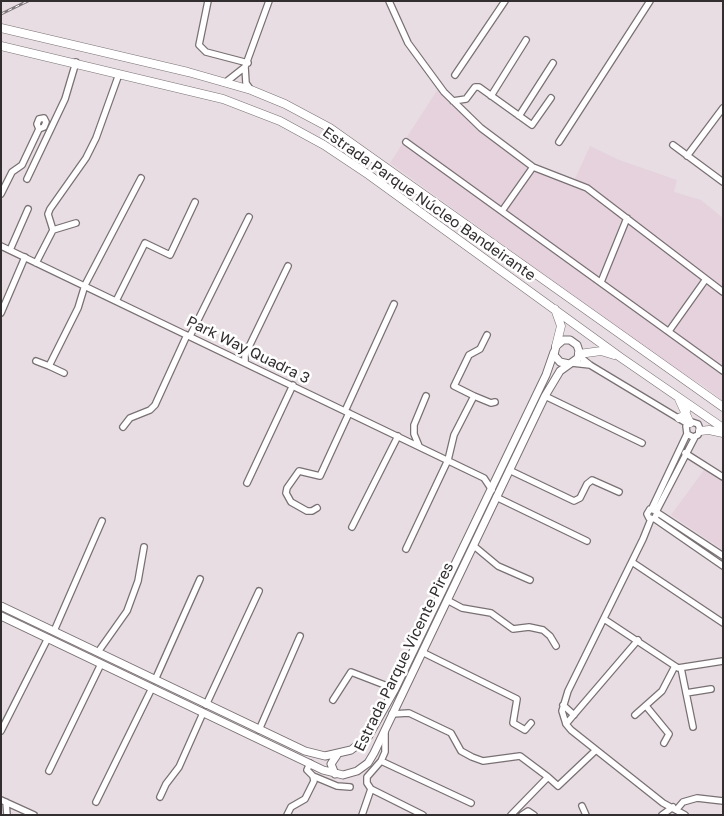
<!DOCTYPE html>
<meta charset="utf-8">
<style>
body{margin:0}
#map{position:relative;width:724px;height:816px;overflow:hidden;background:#e7dde2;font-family:"Golos Text",sans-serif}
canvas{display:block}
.frame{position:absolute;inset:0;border:2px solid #322e30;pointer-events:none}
</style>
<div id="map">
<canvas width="724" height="816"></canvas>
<div class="frame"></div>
</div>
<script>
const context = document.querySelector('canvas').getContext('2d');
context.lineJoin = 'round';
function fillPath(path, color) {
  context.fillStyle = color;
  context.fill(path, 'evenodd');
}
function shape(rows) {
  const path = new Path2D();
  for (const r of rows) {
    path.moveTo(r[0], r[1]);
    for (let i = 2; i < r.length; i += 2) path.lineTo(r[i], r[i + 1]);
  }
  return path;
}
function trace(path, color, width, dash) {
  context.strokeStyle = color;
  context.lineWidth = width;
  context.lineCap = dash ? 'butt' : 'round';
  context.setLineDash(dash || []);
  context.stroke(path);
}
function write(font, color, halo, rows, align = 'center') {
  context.font = font + ' "Golos Text",sans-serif';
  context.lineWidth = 5;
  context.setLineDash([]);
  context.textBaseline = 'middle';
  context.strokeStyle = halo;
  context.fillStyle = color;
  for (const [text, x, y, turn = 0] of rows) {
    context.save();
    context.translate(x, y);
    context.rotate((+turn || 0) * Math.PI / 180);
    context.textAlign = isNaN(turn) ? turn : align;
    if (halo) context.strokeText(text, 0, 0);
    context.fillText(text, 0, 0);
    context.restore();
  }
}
fillPath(shape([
 [438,89,497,144,533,168,573,183,590,146,619,160,677,180,674,192,701,200,723,218,723,401,701,384,679,372,390,163],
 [704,470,723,482,723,550,671,515]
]), '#e5d2dc');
const minor = shape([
 [208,1,199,45,206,52,248,63],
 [389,1,408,43,444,92,481,128,533,167,587,188,723,292],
 [245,67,246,83,251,90],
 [455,75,505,1],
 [226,82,245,67,269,1],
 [491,96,526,40],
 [453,101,466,99,475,87,479,87,532,125,551,98],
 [519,116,553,63],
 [406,142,723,371],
 [559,142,650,1],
 [673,145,723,182],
 [687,156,723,108],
 [27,179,65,99,76,62],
 [1,194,12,172,22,165,39,129,44,127,46,122,44,118,39,119,37,124,39,129],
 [502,211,533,167],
 [53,230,48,214,50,209,86,158,96,138,119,74],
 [1,246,484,478,492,490],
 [10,250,28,209],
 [36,263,53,230,76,223],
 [601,282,627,218],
 [116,301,145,243,170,255,195,202],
 [1,313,25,257],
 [669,331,706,279],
 [190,336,249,217],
 [579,356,590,365,688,424],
 [36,361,49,366,78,308,85,285,141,178],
 [245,363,245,355,288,266],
 [572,363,590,365],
 [49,366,64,373],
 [474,396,454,386,469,355,480,349,487,335],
 [545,396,642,443],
 [345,411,394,304],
 [123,427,130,418,150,410,155,405,187,335],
 [419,446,414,434,414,425,426,396],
 [685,453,723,477],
 [509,470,574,501,580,498,587,484,592,480,619,492],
 [247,483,293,385],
 [496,497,587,541],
 [317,508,312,511,307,511,291,502,286,493,287,488,299,471,320,476,349,413],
 [652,508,687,434,686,426,692,422,698,424,700,429,698,435,693,437,687,434],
 [657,510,695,437],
 [658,513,723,556],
 [651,519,643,539,568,691,562,711,566,724,571,730,663,803,685,815],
 [655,519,657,511,650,509,647,514,649,518,655,519,723,566],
 [352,527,398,436],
 [474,546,498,566,530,580],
 [406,549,448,460,454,435,474,396,491,403,495,402],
 [632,562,723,623],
 [447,600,462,608,491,613,513,629,529,627,543,630,550,636,556,646],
 [604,619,678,668,723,661],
 [54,631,102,521],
 [98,652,127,611,138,581,144,547],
 [422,652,517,699,513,723,525,730,531,723],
 [681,668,693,727],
 [155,680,200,579],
 [686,693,711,689],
 [333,700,351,672,395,689],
 [206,705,259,591],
 [563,705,574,715],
 [646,706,669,734,664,743],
 [392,714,409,713,451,733,461,751,472,757,483,761,520,756,548,777],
 [635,715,662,691,675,666],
 [566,724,638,640],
 [259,730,300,636],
 [385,730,385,752,381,761,367,777,367,783,371,789,423,815],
 [1,731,48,638],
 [381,761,471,803],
 [49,771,101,664],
 [313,776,337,786,350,787],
 [160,797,166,784,179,767,203,713],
 [1,800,34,815],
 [6,802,7,815],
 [96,802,152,688],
 [582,806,586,815],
 [677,809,683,802,697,798,723,801],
 [287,815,291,807,305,799,314,781,313,776,307,770,310,763],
 [362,815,371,789],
 [511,815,548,777,558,786,596,750],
 [522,815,528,811,534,815],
 [662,815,673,807]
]);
const major = shape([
 [1,606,305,751,325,756,351,750,368,737,395,689,546,375,554,352],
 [1,616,323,770,343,775,357,771,368,763,374,753,545,396,560,371,578,358,579,351,577,345,570,340,563,340,556,346,554,355,560,362,569,364],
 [335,774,331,764,337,755]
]);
const highway = shape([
 [1,28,188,72,251,90,285,104,330,128,723,407],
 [1,46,223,99,280,121,324,145,369,175,620,357,723,428],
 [555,309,561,326,556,346],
 [579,354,601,351,614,355],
 [679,399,690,423],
 [679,418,683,416,686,411],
 [700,431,709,430,723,433]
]);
trace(minor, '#797074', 8);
trace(major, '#797074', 9);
trace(highway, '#797074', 9);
trace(minor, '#fff', 5.5);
trace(major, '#fff', 7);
trace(highway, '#fff', 8);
const rail = shape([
 [1,14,28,1]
]);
trace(rail, '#7f787c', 3);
trace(rail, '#fff', 1, [4]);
write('15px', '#322e30', '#fff', [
 ["Estrada Parque Núcleo Bandeirante",429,204,35],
 ["Park Way Quadra 3",248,350,26],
 ["Estrada Parque Vicente Pires",404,657,-64]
]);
</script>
